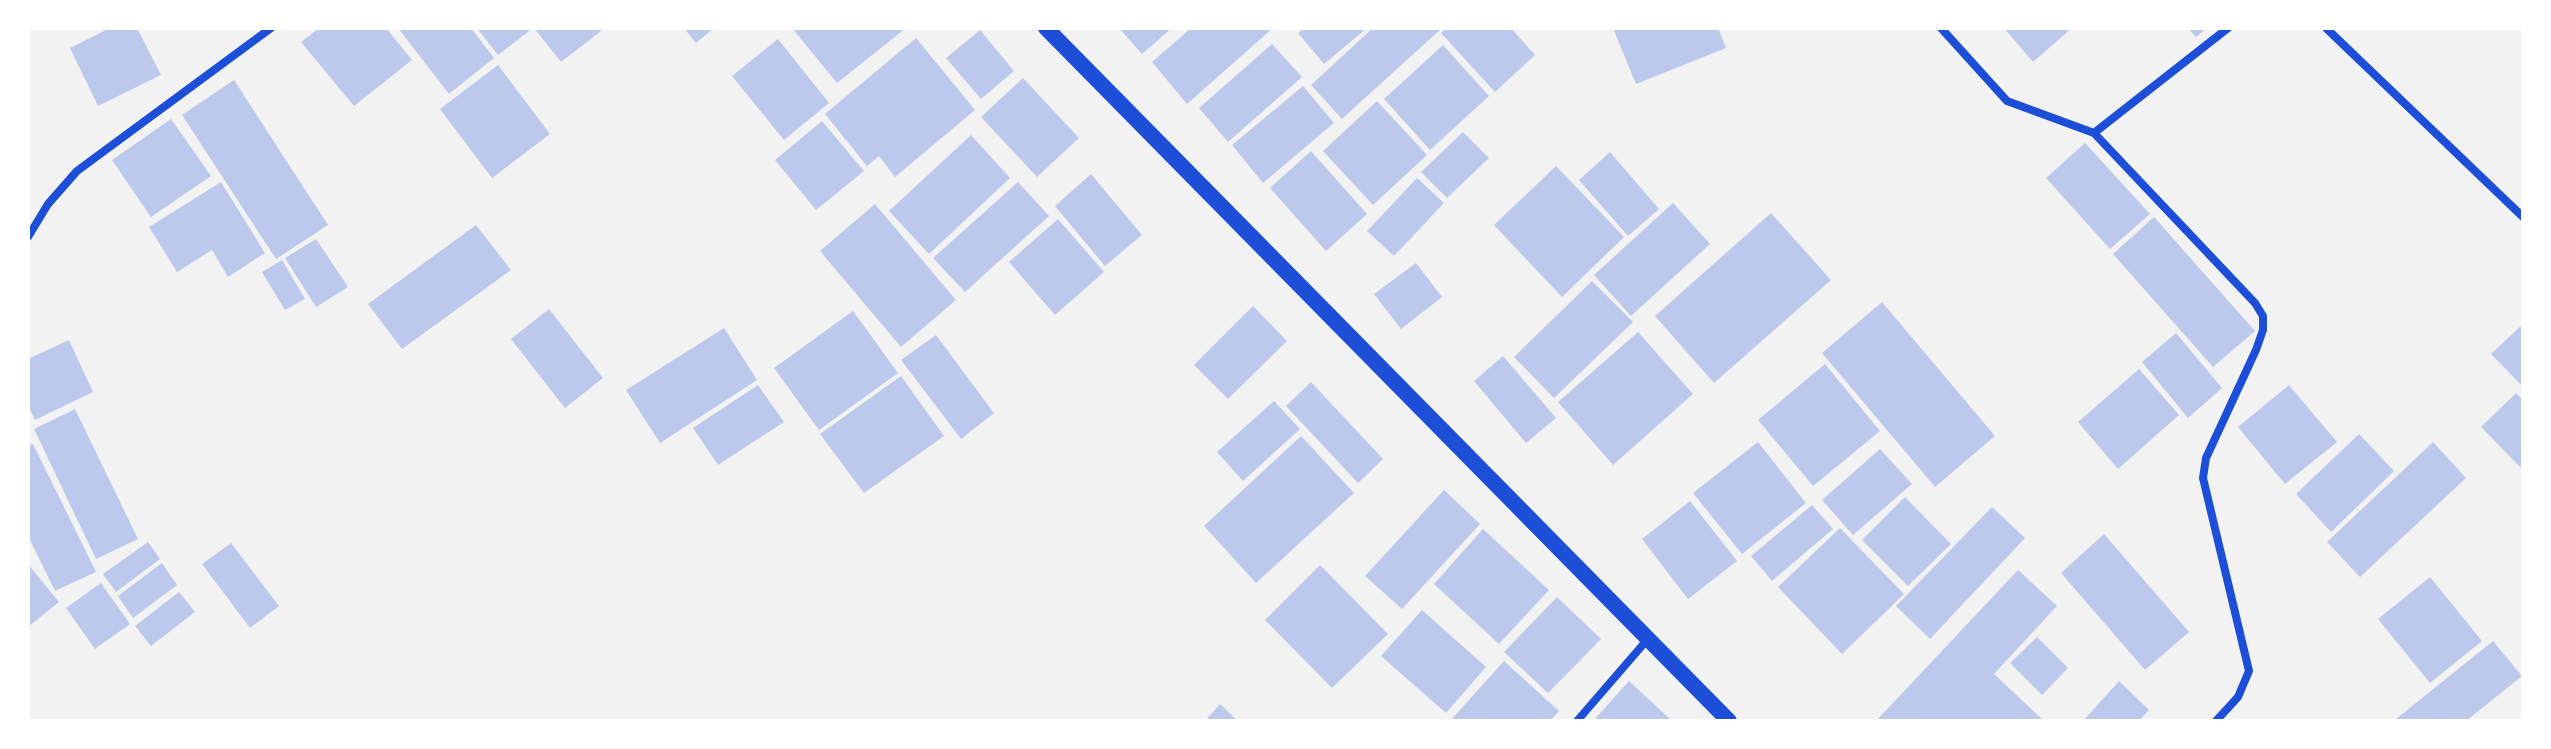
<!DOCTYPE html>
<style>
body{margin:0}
#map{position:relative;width:2551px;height:749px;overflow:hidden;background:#f2f2f2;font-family:Raleway,sans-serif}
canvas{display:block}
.frame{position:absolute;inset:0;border:30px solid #fff;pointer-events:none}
</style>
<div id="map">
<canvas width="2551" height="749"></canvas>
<div class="frame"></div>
</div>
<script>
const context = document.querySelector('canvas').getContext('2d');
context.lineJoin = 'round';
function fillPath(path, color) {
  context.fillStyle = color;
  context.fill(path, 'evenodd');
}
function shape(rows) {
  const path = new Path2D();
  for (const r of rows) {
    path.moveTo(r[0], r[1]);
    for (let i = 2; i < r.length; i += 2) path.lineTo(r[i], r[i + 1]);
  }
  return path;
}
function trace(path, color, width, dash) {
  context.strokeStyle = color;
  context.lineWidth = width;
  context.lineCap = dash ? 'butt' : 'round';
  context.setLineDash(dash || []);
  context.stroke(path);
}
fillPath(shape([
 [110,28,137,28,161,75,98,106,70,48],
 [319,28,386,28,412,60,354,106,301,42],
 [398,28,471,28,494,58,449,94],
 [477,28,533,28,498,55],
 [534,28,605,28,561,62],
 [684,28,714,28,696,43],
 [792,28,906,28,837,83],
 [1119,28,1172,28,1142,54],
 [1191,28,1273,28,1187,104,1152,62],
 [1304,28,1367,28,1324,64,1298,33],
 [1373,28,1442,28,1342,119,1311,85],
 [1446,28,1511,28,1535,55,1495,92,1441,33],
 [1613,28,1718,28,1726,48,1636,84],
 [2004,28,2072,28,2033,62],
 [2188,28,2207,28,2196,37],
 [980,30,1014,71,981,99,946,58],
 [916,38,975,110,895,177,879,156,867,166,825,114],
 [778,39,829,103,784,140,732,76],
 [1272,44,1302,77,1228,142,1199,108],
 [1443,45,1489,96,1430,150,1384,99],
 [498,65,550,134,492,178,440,109],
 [1023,78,1079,138,1037,177,981,117],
 [234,80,328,225,276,259,182,115],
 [1303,86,1334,123,1263,183,1232,145],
 [1377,101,1427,155,1373,205,1323,151],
 [171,119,211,176,151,217,112,160],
 [822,121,864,171,816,210,775,160],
 [1463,132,1489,158,1447,198,1421,172],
 [971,135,1010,178,929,254,889,211],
 [2085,143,2150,214,2110,249,2046,178],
 [1311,151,1367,214,1326,251,1270,188],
 [1610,152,1659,209,1628,236,1579,180],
 [1556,166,1624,237,1562,297,1494,225],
 [1091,174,1142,235,1105,266,1055,206],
 [1417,178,1444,203,1394,256,1367,231],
 [221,182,265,253,228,277,212,250,177,272,149,227],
 [1018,182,1049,216,965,292,933,258],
 [1673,203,1710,244,1631,316,1594,275],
 [875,204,956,300,901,347,820,251],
 [1771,213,1831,280,1714,383,1655,316],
 [2154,217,2255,331,2213,367,2113,254],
 [1058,219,1104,272,1055,315,1009,262],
 [476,225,511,270,402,349,368,304],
 [316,239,348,287,316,307,285,258],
 [282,260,305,299,285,310,262,272],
 [1416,263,1442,297,1401,329,1374,294],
 [1592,281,1633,322,1554,398,1514,357],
 [1882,302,1995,436,1935,487,1822,353],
 [1253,306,1287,341,1228,399,1194,365],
 [549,309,603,378,565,408,511,339],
 [853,311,898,373,819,430,774,368],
 [2523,324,2523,387,2491,354],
 [724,328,757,380,660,443,626,390],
 [1638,332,1693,394,1613,465,1558,402],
 [2176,333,2222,388,2188,418,2142,362],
 [936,335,994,413,961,439,901,360],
 [69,340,93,392,35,420,28,405,28,359],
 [1503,356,1556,418,1526,443,1474,381],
 [1825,364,1880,431,1813,486,1758,420],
 [2139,369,2179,415,2118,469,2078,422],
 [901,376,944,436,864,493,820,434],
 [1311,382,1383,459,1358,483,1286,406],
 [758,385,784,422,718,465,693,428],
 [2289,385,2337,442,2285,484,2238,427],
 [2516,393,2523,400,2523,470,2481,427],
 [1274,401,1300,429,1243,481,1217,452],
 [75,409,138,539,96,559,34,429],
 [2359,434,2394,471,2331,532,2296,494],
 [1301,436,1354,493,1256,583,1204,526],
 [1758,442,1806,503,1742,554,1693,493],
 [2433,442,2466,478,2360,577,2327,542],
 [33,444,96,572,55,591,28,536,28,446],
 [1880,449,1912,484,1853,535,1822,500],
 [1444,490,1480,524,1402,609,1365,576],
 [1905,497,1951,544,1908,586,1862,540],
 [1690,501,1737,561,1688,599,1642,539],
 [1812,505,1833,529,1772,581,1751,556],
 [1992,507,2025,538,1930,639,1896,606],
 [1840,528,1904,594,1842,654,1778,587],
 [1483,529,1549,590,1499,644,1434,584],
 [2104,534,2189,632,2145,670,2061,573],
 [148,542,160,559,116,592,103,574],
 [231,543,279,606,250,628,202,564],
 [162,563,177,585,133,618,118,596],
 [28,564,59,602,28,627],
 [1320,565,1388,634,1332,688,1265,620],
 [2018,570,2057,606,1994,674,2044,721,1876,721],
 [2430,577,2482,641,2430,683,2378,619],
 [101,583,130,624,95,649,66,608],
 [179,592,195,612,151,646,135,626],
 [1557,597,1601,639,1548,693,1504,652],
 [1422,610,1486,667,1446,713,1381,656],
 [2037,637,2068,668,2042,695,2010,663],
 [2493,641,2522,676,2466,721,2397,721,2396,719],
 [1504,661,1559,711,1550,721,1450,721],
 [1629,681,1670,719,1669,721,1593,721],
 [2119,681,2149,710,2139,721,2083,721],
 [1220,704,1238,721,1205,721]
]), '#bdc9ec');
trace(shape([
 [1941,28,2007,101,2094,133,2255,303,2263,316,2263,330,2256,350,2206,458,2203,478,2249,671,2238,697,2216,721],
 [2326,28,2523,217],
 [2094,133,2228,28],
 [28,237,48,204,77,171,271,28],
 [1577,721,1647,640]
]), '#1d4ed8', 8);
trace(shape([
 [1046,28,1729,721]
]), '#1d4ed8', 16);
</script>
